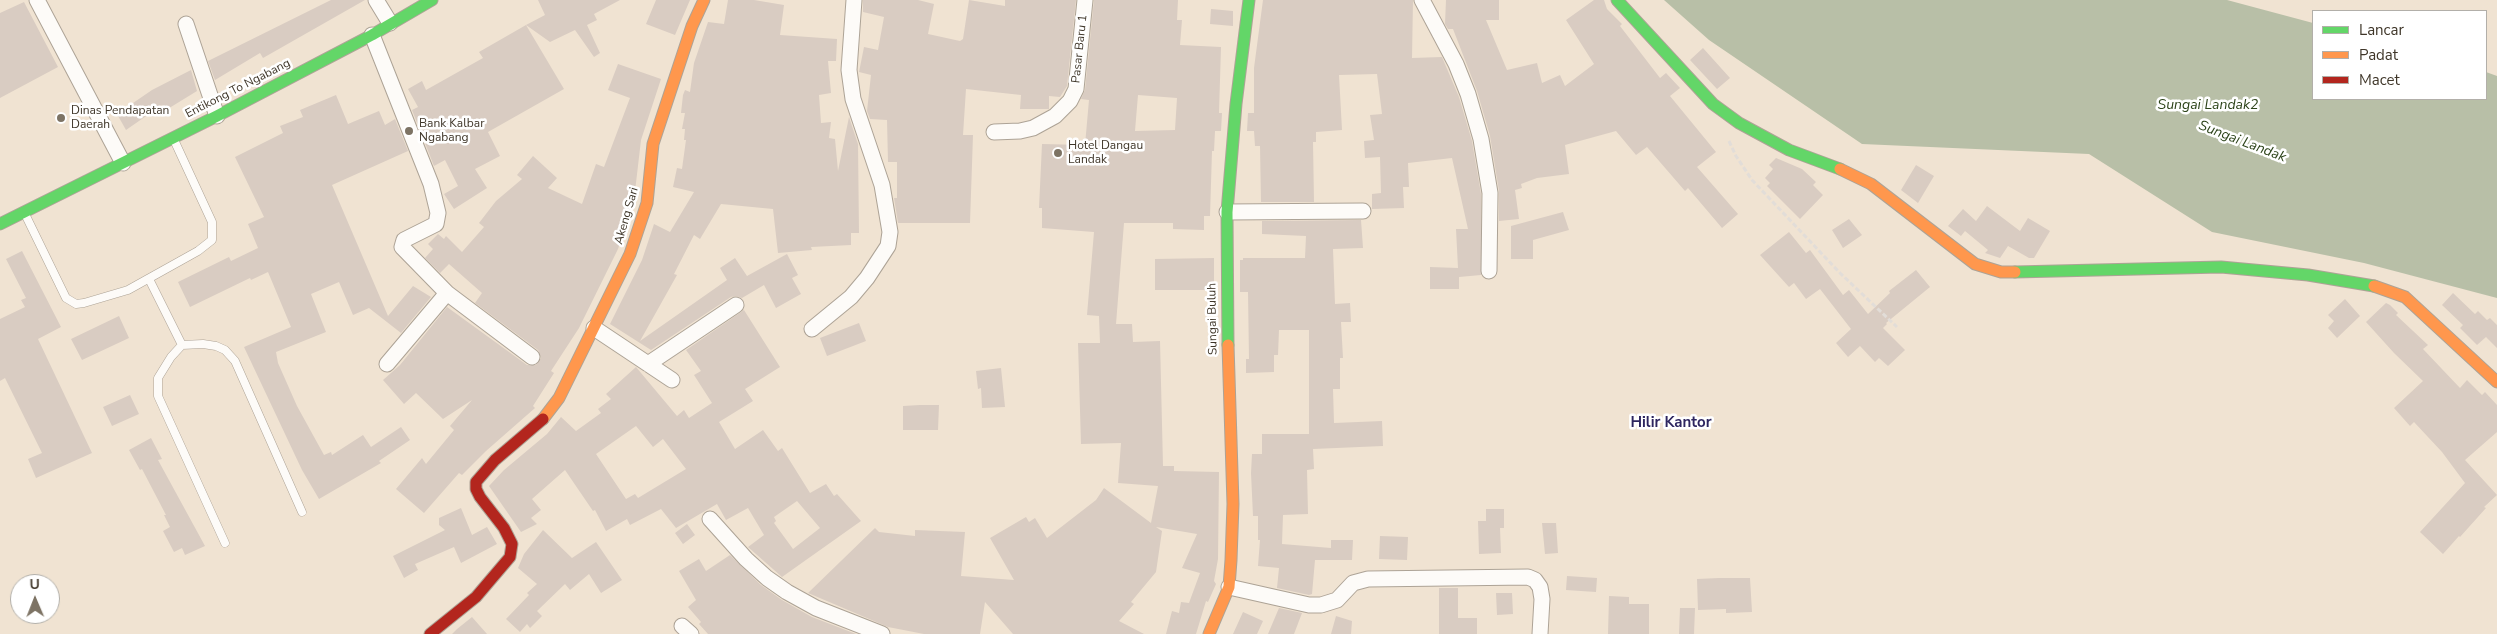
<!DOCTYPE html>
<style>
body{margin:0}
#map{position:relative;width:2497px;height:634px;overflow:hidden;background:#f0e3d2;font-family:"Nunito Sans",sans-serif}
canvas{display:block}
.legend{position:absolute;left:2312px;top:10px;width:175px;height:90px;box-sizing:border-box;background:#fff;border:1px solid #b2afa9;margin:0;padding:6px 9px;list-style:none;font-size:15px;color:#3f3629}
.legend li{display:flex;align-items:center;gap:10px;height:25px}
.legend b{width:25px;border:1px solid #b2afa9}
.north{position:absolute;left:10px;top:574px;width:50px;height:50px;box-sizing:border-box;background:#fff;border:1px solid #b2afa9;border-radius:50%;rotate:359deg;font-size:14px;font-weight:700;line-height:20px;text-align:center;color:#3f3629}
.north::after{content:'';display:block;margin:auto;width:18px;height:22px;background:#7d7364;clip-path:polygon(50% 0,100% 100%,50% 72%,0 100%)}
</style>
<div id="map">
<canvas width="2497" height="634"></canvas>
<ul class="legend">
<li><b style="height:6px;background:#63d668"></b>Lancar</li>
<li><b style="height:6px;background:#ff974d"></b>Padat</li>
<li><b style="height:6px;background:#b3261e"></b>Macet</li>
</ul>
<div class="north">U</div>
</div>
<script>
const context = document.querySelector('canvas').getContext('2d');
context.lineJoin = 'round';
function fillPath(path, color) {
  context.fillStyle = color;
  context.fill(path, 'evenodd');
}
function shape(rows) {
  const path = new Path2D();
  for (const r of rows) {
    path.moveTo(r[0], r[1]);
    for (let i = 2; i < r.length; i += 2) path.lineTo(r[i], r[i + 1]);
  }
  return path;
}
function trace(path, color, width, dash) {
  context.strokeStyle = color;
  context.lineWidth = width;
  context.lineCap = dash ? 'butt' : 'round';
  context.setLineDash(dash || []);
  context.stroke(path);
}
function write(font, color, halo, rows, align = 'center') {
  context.font = font + ' "Nunito Sans",sans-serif';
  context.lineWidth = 5;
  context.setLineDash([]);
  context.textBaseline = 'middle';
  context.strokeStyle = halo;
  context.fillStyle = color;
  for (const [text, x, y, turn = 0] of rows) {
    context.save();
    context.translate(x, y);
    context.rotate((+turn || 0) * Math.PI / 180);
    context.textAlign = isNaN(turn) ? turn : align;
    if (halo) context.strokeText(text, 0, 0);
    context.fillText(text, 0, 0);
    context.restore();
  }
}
fillPath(shape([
 [1664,0,2227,0,2313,23,2313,99,2486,99,2486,72,2497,76,2497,298,2364,263,2212,232,2089,154,1862,144,1709,40]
]), '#b8bfa7');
fillPath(shape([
 [331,0,365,0,263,58,260,53,215,80,208,61],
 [538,0,620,0,594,14,597,20,587,25,600,53,594,57,575,30,550,42,526,25,545,15],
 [656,0,690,0,675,35,646,24],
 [728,0,754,0,784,5,780,35,837,39,836,61,828,61,831,93,819,95,821,123,831,122,829,138,835,139,838,171,849,117,858,144,859,233,851,233,851,245,811,247,812,250,778,253,773,209,721,204,700,239,694,235,674,274,677,275,640,341,727,280,720,268,735,258,747,276,787,254,798,275,792,278,801,294,776,308,764,285,742,298,736,296,731,297,651,350,610,324,642,260,654,224,670,232,694,192,673,187,677,168,682,169,686,140,684,140,685,129,682,129,685,113,681,113,683,95,685,90,690,92,694,63,708,22,724,24],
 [863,0,918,0,934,4,928,34,960,41,963,39,969,0,1005,6,1005,0,1076,0,1067,86,1060,97,1049,96,1049,109,1020,109,1021,95,966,89,963,135,973,135,970,223,898,223,894,198,897,198,897,162,888,162,887,120,870,119,867,111,871,75,859,72,864,47,878,50,884,17,863,12],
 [1094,0,1178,0,1177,20,1182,20,1180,45,1221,47,1219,113,1222,113,1221,131,1215,131,1214,151,1212,151,1210,216,1204,216,1204,230,1173,229,1173,223,1124,223,1116,324,1132,324,1133,342,1160,341,1163,466,1174,466,1174,471,1219,472,1218,559,1214,581,1216,584,1208,602,1206,601,1196,634,1166,634,1172,611,1179,613,1181,602,1189,603,1200,573,1182,568,1197,534,1156,527,1162,531,1156,572,1131,602,1134,604,1119,621,1144,634,1013,634,985,602,980,634,924,634,888,627,808,593,875,528,879,532,915,536,915,530,965,532,961,576,1014,580,990,538,1026,517,1029,522,1035,518,1047,538,1096,500,1104,488,1151,523,1158,486,1118,483,1121,443,1081,444,1078,343,1100,343,1099,316,1087,315,1094,232,1042,228,1042,208,1039,208,1042,144,1085,145,1089,100,1081,99,1085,90],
 [1138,95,1177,98,1175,130,1135,131],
 [1263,0,1413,0,1412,58,1442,57,1459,97,1472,141,1481,194,1481,275,1459,277,1459,289,1430,289,1430,267,1458,268,1456,229,1468,229,1452,158,1408,163,1409,187,1403,187,1404,208,1372,209,1372,194,1381,193,1380,157,1365,158,1364,141,1374,140,1370,115,1382,114,1377,74,1339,75,1342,130,1316,132,1316,142,1313,142,1314,202,1261,202,1260,146,1255,146,1254,131,1247,131,1248,113,1254,113,1254,68],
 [1446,0,1499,0,1499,20,1486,20,1507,70,1537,63,1542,83,1560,75,1565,86,1594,64,1566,20,1594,0,1604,0,1607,9,1622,24,1620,26,1660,78,1666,73,1680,88,1670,96,1716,152,1697,167,1738,214,1722,228,1688,188,1685,191,1647,147,1636,155,1616,131,1565,145,1569,174,1537,178,1521,184,1522,188,1515,190,1519,219,1499,221,1499,191,1490,136,1477,91,1453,29,1448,29,1445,24],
 [24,2,58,67,0,98,0,13],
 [1211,9,1233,11,1233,26,1210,24],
 [526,25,564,89,488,132,500,156,475,169,487,188,454,209,444,194,458,186,445,160,434,166,412,110,418,107,408,89,422,81,426,90,483,58,479,52],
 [1703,48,1730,78,1717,89,1690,60],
 [618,64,661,79,641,140,634,200,618,249,579,328,551,371,554,373,533,406,535,408,486,451,462,475,459,473,424,513,396,489,422,458,426,464,454,430,450,426,472,400,443,419,416,393,404,404,383,380,400,365,447,307,527,365,536,365,541,358,538,350,475,303,482,293,449,264,440,273,425,258,433,249,428,244,438,234,444,239,446,236,462,252,484,227,479,223,496,201,522,179,517,175,533,156,557,178,548,188,582,204,596,164,604,167,630,98,608,90],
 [191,70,197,91,166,110,162,105,126,130,117,114,152,90],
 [336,95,348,124,379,111,385,125,395,119,408,151,332,185,388,316,413,286,431,297,401,333,369,308,353,315,339,282,311,294,326,332,276,352,278,363,297,406,324,455,331,452,332,455,363,435,371,447,401,427,410,440,379,461,381,463,319,499,302,470,244,347,291,327,268,272,251,280,250,278,190,307,178,282,229,257,231,261,258,248,248,224,264,217,235,157,283,133,280,126,303,117,300,110],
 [1776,158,1802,169,1816,182,1813,185,1823,195,1800,219,1767,186,1770,183,1765,178,1773,169,1769,165],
 [1916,165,1934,176,1918,203,1901,190],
 [1987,206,2020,231,2028,218,2050,231,2034,258,2029,258,2008,246,2000,258,1985,253,1988,250,1965,231,1961,236,1948,226,1963,209,1976,221],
 [1563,212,1569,230,1533,240,1533,259,1511,259,1511,226],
 [1849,219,1862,235,1843,248,1832,230],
 [1361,220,1363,248,1333,249,1335,304,1350,303,1351,322,1341,322,1343,358,1340,358,1340,389,1333,389,1334,423,1382,421,1383,446,1313,449,1314,469,1307,470,1308,514,1283,515,1282,544,1331,548,1331,540,1353,540,1352,560,1315,560,1312,594,1309,595,1277,588,1279,568,1258,566,1260,540,1258,540,1258,516,1253,516,1251,473,1252,454,1262,454,1262,434,1309,434,1309,330,1279,330,1278,355,1274,355,1274,372,1246,373,1246,359,1249,359,1248,292,1240,292,1240,260,1243,260,1243,258,1305,258,1306,236,1262,234,1262,221],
 [1789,232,1806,253,1810,250,1843,295,1849,290,1868,314,1890,293,1889,291,1916,270,1930,287,1886,323,1887,324,1883,328,1905,350,1888,366,1879,358,1875,362,1860,346,1848,357,1836,343,1851,329,1820,289,1806,299,1794,283,1789,287,1760,255],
 [22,251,61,327,38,339,92,453,36,478,28,459,42,453,5,378,0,381,0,319,25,307,21,300,26,298,6,259],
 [1214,258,1214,290,1155,290,1155,259],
 [2453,293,2475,314,2478,311,2487,320,2490,318,2497,325,2497,348,2486,337,2477,345,2460,328,2463,325,2442,305],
 [2345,299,2360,316,2337,338,2328,328,2334,321,2328,315],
 [2386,303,2390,305,2398,313,2396,315,2428,345,2423,349,2460,388,2467,380,2482,395,2485,392,2497,405,2497,432,2465,460,2497,495,2484,507,2486,508,2460,537,2459,536,2443,554,2420,532,2465,483,2442,452,2414,422,2410,426,2394,408,2423,381,2394,353,2366,322],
 [744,310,780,367,745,389,753,401,719,422,735,449,763,430,778,451,782,448,810,493,826,484,834,496,837,494,861,521,782,577,748,547,764,535,748,508,726,520,717,504,676,528,661,509,630,525,627,519,606,531,595,510,593,511,565,470,532,499,541,510,531,518,537,524,521,532,489,486,504,470,547,434,561,417,576,431,601,413,598,409,611,399,606,394,636,367,677,416,684,410,689,418,712,403,694,375,701,371,686,350],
 [636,426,653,447,663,439,686,469,638,498,635,494,626,499,596,454],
 [797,501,820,528,793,549,774,523,776,521,774,517],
 [119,316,129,338,82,360,71,339],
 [859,323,866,341,827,356,820,338],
 [1001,368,1005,407,982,408,981,388,978,389,976,371],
 [130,395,139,414,112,426,103,407],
 [920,405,939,405,938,430,903,430,903,406],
 [151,438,162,459,158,460,205,546,185,555,182,548,174,552,163,531,170,527,164,515,166,515,142,469,140,470,129,450],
 [461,508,472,535,487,527,497,544,461,563,454,547,415,564,418,570,404,578,393,556,445,530,439,525,439,518],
 [1486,509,1504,509,1504,528,1500,528,1501,553,1479,554,1478,521,1486,521],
 [1542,523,1556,523,1558,553,1545,554],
 [687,524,695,535,683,544,675,533],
 [543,530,572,558,596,542,622,580,601,593,589,574,570,590,565,584,537,611,542,616,530,628,527,624,520,632,506,619,529,595,527,593,537,584,518,568,524,554],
 [1380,536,1408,537,1407,560,1379,559],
 [730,555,761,585,782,600,812,617,856,634,708,634,699,624,701,622,688,607,696,600,679,571,699,559,706,571],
 [1567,576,1597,578,1596,592,1566,590],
 [1719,578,1750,578,1752,612,1726,613,1726,609,1698,610,1697,579],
 [1439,588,1458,588,1458,618,1477,618,1477,634,1439,634],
 [1496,593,1512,593,1513,614,1497,615],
 [1609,596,1629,597,1629,604,1649,604,1649,634,1608,634],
 [1279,608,1302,613,1294,634,1268,634],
 [1680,608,1695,608,1694,634,1679,634],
 [1243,612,1263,621,1257,634,1233,634],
 [1336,616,1352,621,1351,634,1331,634],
 [472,617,487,634,452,634,457,629]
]), '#d9ccc2');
const lane = shape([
 [26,216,66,298,76,304,84,303,128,290,198,251,212,240,212,222,175,142],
 [149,279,182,345],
 [225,543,158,396,158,378,171,357,182,345,203,344,216,346,225,350,235,361,302,512]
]);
const street = shape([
 [37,0,123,163],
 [376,0,390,23],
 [1422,0,1456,64,1468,94,1481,139,1490,193,1489,271],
 [186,24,217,116],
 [372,35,431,184,438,213,436,224,404,240,402,247,447,293,532,357],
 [994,132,1020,131,1033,128,1055,116,1070,101,1076,89,1085,0],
 [1227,212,1363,211],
 [594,328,672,380],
 [812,329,851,297,867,278,888,246,890,232,882,185,853,99,849,70,854,0],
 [387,364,447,293],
 [648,364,736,305],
 [710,519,746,559,767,578,787,592,816,608,882,634],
 [1229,587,1309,605,1321,605,1337,600,1353,583,1368,579,1528,577,1535,580,1540,587,1542,599,1540,634],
 [682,626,691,634]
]);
const fast = shape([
 [1617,0,1713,104,1739,123,1789,150,1840,169],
 [0,224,217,116,372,35,432,0],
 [2015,272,2221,267,2308,275,2374,286],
 [1228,345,1227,212,1236,104,1249,0]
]);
const slow = shape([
 [1840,169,1871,184,1975,264,2001,272,2015,272],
 [2374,286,2405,297,2497,382],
 [543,419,559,398,630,254,647,203,653,144,692,26,704,0],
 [1209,634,1229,587,1231,560,1233,504,1228,345]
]);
const jam = shape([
 [430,634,476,597,510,557,512,544,504,528,480,497,476,489,476,482,495,460,543,419]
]);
trace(lane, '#ada396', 9);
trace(street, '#ada396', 17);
trace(fast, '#ada396', 13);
trace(slow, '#ada396', 13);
trace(jam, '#ada396', 13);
trace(shape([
 [1729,141,1736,156,1752,180,1840,273,1897,327]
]), '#e2ddd8', 3, [5, 2.5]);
trace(lane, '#fdfbf8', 8);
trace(street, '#fdfbf8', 15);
trace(fast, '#63d668', 11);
trace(slow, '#ff974d', 11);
trace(jam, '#b3261e', 11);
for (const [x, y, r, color] of [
 [61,118,5,"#7d7364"],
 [409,131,5,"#7d7364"],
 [1058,153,5,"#7d7364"]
]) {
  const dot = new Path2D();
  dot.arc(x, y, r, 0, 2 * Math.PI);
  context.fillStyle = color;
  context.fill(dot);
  trace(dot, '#fff', 2);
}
write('12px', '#3f3629', '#fff', [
 ["Pasar Baru 1",1080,49,-84],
 ["Entikong To Ngabang",238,89,-27],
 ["Akeng Sari",627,216,-74],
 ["Sungai Buluh",1213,319,-91]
]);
write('12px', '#3f3629', '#fff', [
 ["Dinas Pendapatan",71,111],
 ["Daerah",71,125],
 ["Bank Kalbar",419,124],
 ["Ngabang",419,138],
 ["Hotel Dangau",1068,146],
 ["Landak",1068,160]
], 'left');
write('italic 14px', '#2c4319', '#fff', [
 ["Sungai Landak2",2208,106],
 ["Sungai Landak",2242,142,21]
]);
write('bold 15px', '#2d255f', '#fff', [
 ["Hilir Kantor",1671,423]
]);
</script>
